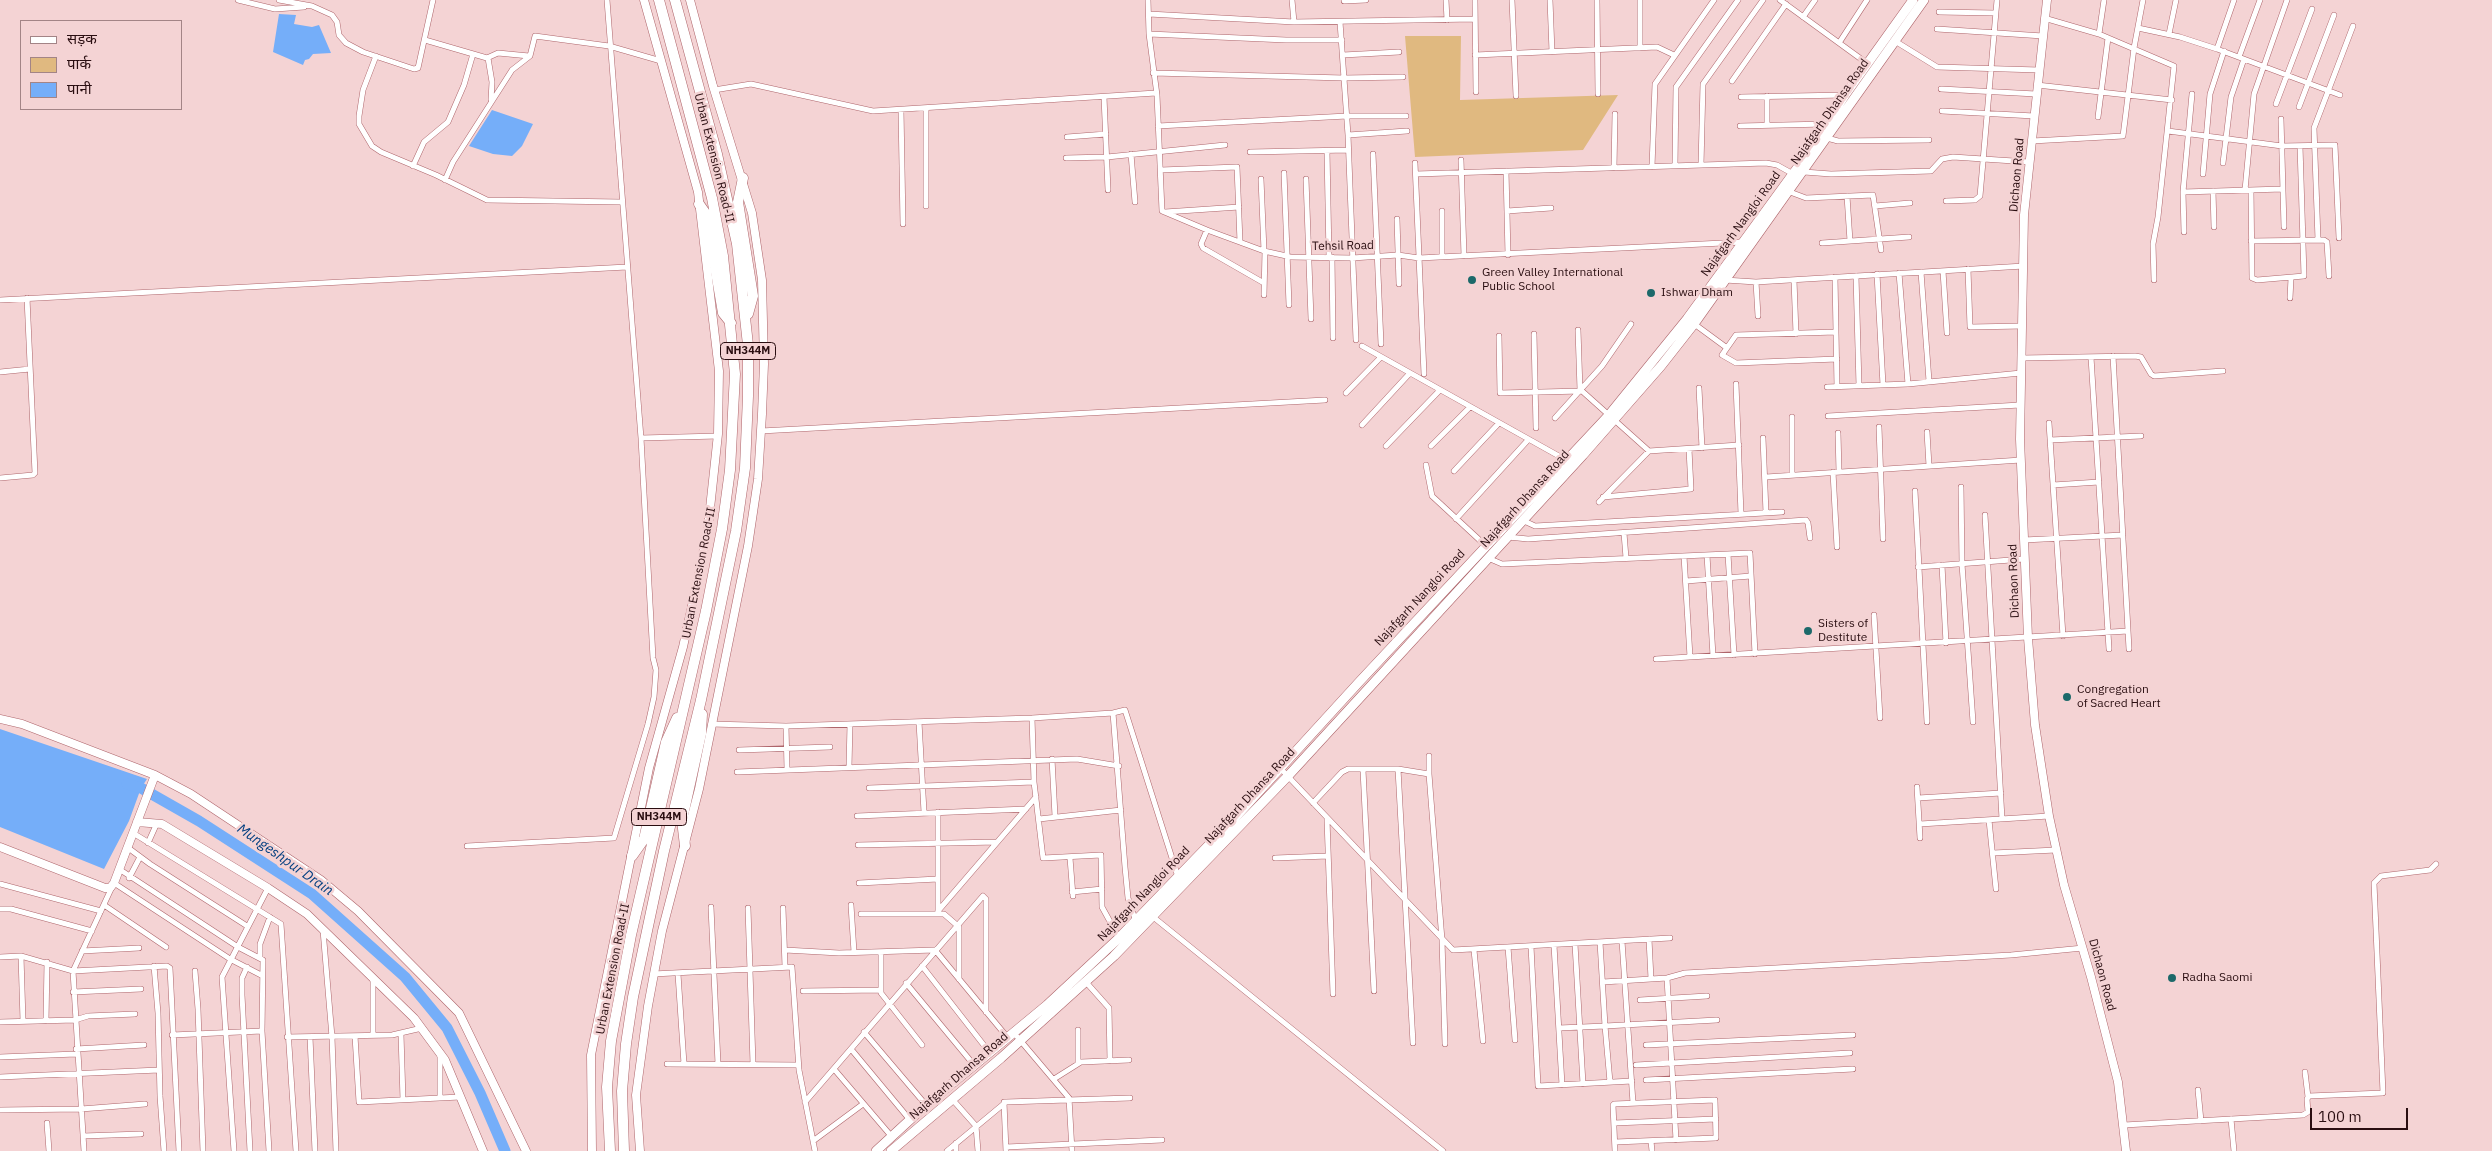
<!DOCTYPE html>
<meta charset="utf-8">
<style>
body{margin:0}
#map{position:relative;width:2492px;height:1151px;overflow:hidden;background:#f4d3d4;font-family:"IBM Plex Sans","Noto Sans Devanagari",sans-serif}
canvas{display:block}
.legend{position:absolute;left:20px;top:20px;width:162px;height:90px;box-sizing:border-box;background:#f4d3d4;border:1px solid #a38486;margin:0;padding:6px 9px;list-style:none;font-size:15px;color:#2a0e11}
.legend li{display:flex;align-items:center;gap:10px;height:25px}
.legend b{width:25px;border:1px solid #a38486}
.scale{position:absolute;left:2310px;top:1108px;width:98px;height:22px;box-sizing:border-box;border:2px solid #2a0e11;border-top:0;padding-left:6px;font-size:15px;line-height:18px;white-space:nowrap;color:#2a0e11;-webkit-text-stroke:4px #f4d3d4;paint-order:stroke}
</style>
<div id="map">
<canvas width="2492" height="1151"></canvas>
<ul class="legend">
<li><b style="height:6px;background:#fff"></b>सड़क</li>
<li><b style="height:14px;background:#e0b980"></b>पार्क</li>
<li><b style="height:14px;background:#75aef9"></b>पानी</li>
</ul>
<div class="scale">100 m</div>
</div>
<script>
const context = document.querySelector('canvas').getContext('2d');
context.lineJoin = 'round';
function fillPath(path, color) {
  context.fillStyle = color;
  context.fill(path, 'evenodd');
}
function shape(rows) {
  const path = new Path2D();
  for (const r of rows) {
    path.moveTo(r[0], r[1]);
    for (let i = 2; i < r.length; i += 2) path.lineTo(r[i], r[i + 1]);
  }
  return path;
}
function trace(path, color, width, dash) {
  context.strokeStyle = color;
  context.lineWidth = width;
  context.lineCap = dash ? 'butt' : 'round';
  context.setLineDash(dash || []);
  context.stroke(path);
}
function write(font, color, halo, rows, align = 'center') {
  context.font = font + ' "IBM Plex Sans",sans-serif';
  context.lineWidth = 5;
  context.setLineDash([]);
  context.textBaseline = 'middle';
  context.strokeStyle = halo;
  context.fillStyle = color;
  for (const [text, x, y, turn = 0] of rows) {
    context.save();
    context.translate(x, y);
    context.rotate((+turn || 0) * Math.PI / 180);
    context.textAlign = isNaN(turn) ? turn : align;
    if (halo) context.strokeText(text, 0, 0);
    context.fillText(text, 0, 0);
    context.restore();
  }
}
fillPath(shape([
 [1405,36,1461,36,1460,100,1618,95,1583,150,1415,157]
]), '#e0b980');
fillPath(shape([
 [279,14,296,15,294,24,312,27,319,25,331,53,313,54,309,59,305,60,303,65,273,52],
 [492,110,533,124,522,146,512,156,493,154,469,146],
 [0,729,147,779,141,788,129,821,104,869,0,827]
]), '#75aef9');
trace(shape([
 [127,784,141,788,199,821,312,894,405,977,447,1028,480,1093,505,1151]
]), '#75aef9', 11);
const street = shape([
 [238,0,275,9,304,7],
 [279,0,312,6,332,15,337,22,339,35,346,43,363,52,414,69,418,68,433,0],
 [1148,0,1149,34,1157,95,1162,211,1207,230,1264,251,1291,257,1352,258,1398,255,1419,258,1743,242],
 [1292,0,1294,22],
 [1446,0,1447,20],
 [1475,0,1476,92],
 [1512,0,1516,96],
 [1550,0,1552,52],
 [1597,0,1598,94],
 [1640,0,1640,48],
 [1780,0,1868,64],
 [1344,1,1366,0],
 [1939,12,1995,13],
 [1149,14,1294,22,1475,19],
 [1803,17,1815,0],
 [2044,18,2099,34,2174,66,2158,217,2153,244,2154,280],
 [1340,22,1348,135,1356,340],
 [2138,28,2180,37,2217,49,2340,95],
 [1937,29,2043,36],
 [1149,34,1286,40,1342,40],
 [2099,34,2104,0],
 [2169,34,2176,0],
 [425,40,487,58,498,53,529,56],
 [1895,41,1937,67,2039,70],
 [1839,43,1867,0],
 [2217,49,2234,0],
 [1343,55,1399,52],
 [1475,55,1657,47,1674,55],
 [376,56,363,90,359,116,359,124,372,146,381,152,436,175,487,200,621,202],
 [2239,57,2260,0],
 [488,58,492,82,491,100],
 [1153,73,1344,78,1403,77],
 [1732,81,1786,4],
 [2037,85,2172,100],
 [1941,89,2036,94],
 [714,90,751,84,873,111,1156,93],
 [1104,97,1108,190],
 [1741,97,1845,95],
 [2276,104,2312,9],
 [2299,107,2334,15],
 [901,110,903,224],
 [1942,111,2034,116],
 [2098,117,2108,38],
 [2281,119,2284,227],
 [1767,125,1767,96],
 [1158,126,1347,116,1406,116],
 [1740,126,1826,124],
 [2168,131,2282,146,2335,145,2339,238],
 [1348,135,1407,131],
 [1067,137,1106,134],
 [1827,138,1838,141,1929,140],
 [2032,141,2123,136,2134,48,2143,0],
 [1327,151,1329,257],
 [1250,152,1348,150],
 [1131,154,1135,202],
 [1373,154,1381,344],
 [1066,158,1107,157,1225,145],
 [1461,160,1464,256],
 [1415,163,1424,374],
 [2223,163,2231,97,2244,59],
 [1701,165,1703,84,1763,0],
 [413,166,424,142,448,122,464,85,473,54],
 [1675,166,1676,87,1738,0],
 [1652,167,1655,84,1714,0],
 [1614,168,1615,114],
 [1161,170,1237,167,1240,242],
 [1506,171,1508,255],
 [1804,172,1831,174,1931,171,1942,159,1953,157,2029,162],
 [1284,173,1289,305],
 [1416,174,1766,163,1777,165,1795,175],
 [2203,174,2210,94,2224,51],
 [1261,179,1264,251],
 [1306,179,1311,319],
 [445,180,453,162,512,70,530,56,535,36,609,46,661,61],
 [2245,190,2254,94,2287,0],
 [2251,190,2252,278,2257,280,2304,276,2300,146],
 [2213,191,2214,227],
 [1790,192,1806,198,1873,195,1881,250],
 [2183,192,2283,189],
 [1847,196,1850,241],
 [1946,201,1975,200,1980,196,1997,0],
 [926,206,926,108],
 [1875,206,1910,203],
 [1442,211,1442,257],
 [1507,211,1551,208],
 [1165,212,1239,207],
 [1397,219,1399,284],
 [1207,230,1201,244,1203,248,1264,283],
 [2184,232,2183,192,2192,94],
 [2318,240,2314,128,2353,26],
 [2251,241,2324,240,2327,242,2329,276],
 [1822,243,1909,237],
 [1332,257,1333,338],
 [1968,269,1970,327,2023,326],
 [1943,271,1947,333],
 [1921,272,1929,381],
 [1899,273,1908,384],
 [1877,274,1883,385],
 [1856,276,1859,386],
 [1835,277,1837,387],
 [1725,280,1756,282,2024,266],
 [1794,280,1796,334],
 [1756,282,1758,316],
 [1264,295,1265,251],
 [2290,298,2291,278],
 [0,300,627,267],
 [1693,323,1727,348],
 [1578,330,1580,390],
 [1836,332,1736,335,1722,355,1736,363,1837,359],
 [1534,334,1536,428],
 [1499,336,1500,393,1582,391,1649,451,1739,445],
 [1362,346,1566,460],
 [2113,356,2129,649],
 [2091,357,2109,649],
 [2022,358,2135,356,2141,357,2151,374,2154,376,2223,371],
 [0,372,30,369],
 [1736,384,1741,514],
 [1827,387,1908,384,2021,373],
 [1699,388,1702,448],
 [1346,393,1381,357],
 [1828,416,2020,405],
 [1792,417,1792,475],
 [1555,418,1602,366,1631,324],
 [2049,423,2063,636],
 [1362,425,1410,373],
 [1879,427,1883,539],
 [761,431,1325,400],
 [1927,432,1929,466],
 [1838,433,1839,472],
 [641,438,718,436],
 [1763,438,1766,513],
 [2050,440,2141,436],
 [1386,446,1440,390],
 [1431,446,1470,407],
 [1426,465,1432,496,1486,546],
 [1454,471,1499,423],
 [1833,472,1837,547],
 [1766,477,2021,460],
 [0,478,33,475,35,473,27,298],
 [2053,485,2099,482],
 [1961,487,1962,564,1973,722],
 [1915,491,1927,722],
 [1603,497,1691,489,1689,449],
 [1599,502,1649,451],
 [1985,515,2002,819],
 [1456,519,1528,440],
 [1522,520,1535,526,1782,512],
 [1624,533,1626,558],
 [1508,537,1528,539,1806,520,1808,523,1810,538],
 [2024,540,2123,535],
 [1728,554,1734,655],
 [1707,555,1713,656],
 [1684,556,1690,657],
 [1488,558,1502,564,1750,553,1755,654],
 [1942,565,1946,643],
 [1918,567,2024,559],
 [1686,581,1751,576],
 [1874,615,1880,718],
 [1656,659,2128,631],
 [1113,713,1125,710,1178,877],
 [1032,718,1034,782,1043,858,1101,855,1102,907,1119,938],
 [919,722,924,812],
 [711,724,786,726,1032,718,1113,713,1125,867,1128,898,1136,922],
 [786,726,787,769],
 [739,750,830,747],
 [1429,756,1429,774],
 [1052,759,1055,816],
 [849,767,850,724],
 [1281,769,1453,950,1670,938],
 [1398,769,1413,1043],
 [1363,770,1374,991],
 [737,772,1077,759,1119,766],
 [1917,787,1920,838],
 [869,788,1034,782],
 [1918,798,2001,793],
 [1313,803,1342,772,1348,769,1398,769,1429,774,1442,940,1445,1044],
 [938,812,938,911],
 [857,816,1026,809],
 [1039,819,1121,810],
 [1327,819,1333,994],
 [1989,820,1996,889],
 [1920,824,2049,816],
 [133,833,281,924,296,1151],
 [148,843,157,823],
 [858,845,997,842],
 [467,846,614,838,648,724,654,697,656,670,653,658,641,438,607,0],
 [127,847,150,864,247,926],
 [1993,853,2056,850],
 [1070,858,1073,896],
 [1275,858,1328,856],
 [119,869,238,947,263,960,262,1031,269,1151],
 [129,878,140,857],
 [114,883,230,959,261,975],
 [859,883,938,879],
 [0,884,101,911],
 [1072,892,1102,889],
 [104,905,166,947],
 [851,905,854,952],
 [711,907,718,1064],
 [748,908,753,1064],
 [783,908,785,967],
 [0,909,11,909,92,931],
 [938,911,1036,797],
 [861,914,944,914,959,927,959,979],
 [1152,916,1443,1151],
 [323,930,332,1037,336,1151],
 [1649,939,1651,979],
 [1622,941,1633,1103],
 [1600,942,1605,1026,1717,1020],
 [1575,944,1583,1084],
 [1554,945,1562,1085],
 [1531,946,1538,1086,1632,1081],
 [1508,947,1515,1040],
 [785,950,839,953,935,950,1008,1038],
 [1474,950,1483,1041],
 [82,951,139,948],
 [881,952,881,993,922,1045],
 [21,956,23,1021],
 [0,957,21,956,73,971,167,966,170,968,179,1151],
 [260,958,260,944,270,917],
 [154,966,158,1013,160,1096,164,1151],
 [922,966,990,1053],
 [247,967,242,978,242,995,250,1151],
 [195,971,198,1009,203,1151],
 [653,974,792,967,799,1070,815,1151],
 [678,974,684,1064],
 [1667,978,1676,1140],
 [1085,981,1109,1008,1110,1061],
 [1603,982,1667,978,1685,973,2011,955,2083,948],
 [906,983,974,1065],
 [803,991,881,990],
 [73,992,141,989],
 [1640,1000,1707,996],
 [46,1021,47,962],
 [0,1022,75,1020,88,1016,135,1014],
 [1559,1028,1605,1026,1610,1082],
 [1078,1030,1078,1063],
 [864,1032,926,1105],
 [1014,1033,1069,1098,1072,1151],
 [401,1034,403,1100],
 [172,1035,262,1031],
 [373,1035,373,978],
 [355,1036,359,1102,460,1097],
 [287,1037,392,1035,422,1028],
 [310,1037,315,1151],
 [1646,1045,1853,1035],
 [76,1049,144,1045],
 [851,1049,910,1120],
 [0,1057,76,1054],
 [667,1064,798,1065],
 [1636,1065,1850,1053],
 [834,1069,892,1137],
 [2305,1072,2308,1097],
 [0,1077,159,1070],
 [1054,1079,1081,1062,1129,1060],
 [1646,1080,1853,1069],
 [2198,1090,2201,1121],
 [440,1098,440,1054],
 [952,1099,976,1126,978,1151],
 [805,1102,983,896,986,899,986,1012],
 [1004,1102,1006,1151],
 [0,1110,81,1109,145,1104],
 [2231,1119,2234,1151],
 [47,1123,49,1151],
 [1614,1123,1716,1119],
 [2124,1125,2303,1115,2308,1112,2307,1099,2309,1096,2383,1093,2374,883,2381,876,2430,870,2436,864],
 [83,1136,141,1134],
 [813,1141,863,1104],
 [1651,1141,1652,1151],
 [1615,1142,1716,1138,1715,1100,1614,1104,1613,1105,1615,1151],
 [956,1143,956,1151],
 [1006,1147,1162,1140],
 [84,1151,73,971,112,887],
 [234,1151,222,977,268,888],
 [947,1151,1006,1102,1130,1098]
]);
const secondary = shape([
 [2047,0,2024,215,2020,439,2028,638,2035,725,2049,816,2064,885,2091,977,2118,1082,2126,1151],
 [0,719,22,724,155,775,191,794,321,880,358,911,459,1013,526,1151],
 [137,822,162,824,268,888,307,914,414,1018,445,1060,483,1151],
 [0,847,105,888,110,888,114,883,155,775],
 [592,1151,591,1055,595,1035,649,768,683,647,700,569,708,527,718,434,719,371,698,192,644,0],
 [640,1151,636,1095,648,1006,662,931,699,789,748,546,758,479,762,414,764,364,762,280,752,213,713,86,690,0]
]);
const primary = shape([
 [876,1151,926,1105,1047,1005,1119,938,1233,820,1360,681,1609,415,1687,319,1798,167,1845,95,1913,0],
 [891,1151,1001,1058,1114,956,1288,776,1583,455,1661,366,1694,324,1924,0]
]);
const highway = shape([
 [743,178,738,202,753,296,748,314],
 [699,204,706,214,723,313,731,323],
 [685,846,682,820,701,734,702,714],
 [632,856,644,839,666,742,677,718],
 [610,1151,607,1087,611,1041,631,935,706,611,722,529,730,470,735,374,723,256,712,198,659,0],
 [624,1151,622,1091,626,1044,633,997,664,851,701,700,736,531,745,468,748,396,748,345,737,244,717,154,675,0]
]);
trace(street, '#ae656b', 6);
trace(secondary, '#ae656b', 9);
trace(primary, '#ae656b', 10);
trace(highway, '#ae656b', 11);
trace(street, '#fff', 5);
trace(secondary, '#fff', 8);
trace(primary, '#fff', 9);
trace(highway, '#fff', 10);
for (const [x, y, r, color] of [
 [1472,280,5,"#1c696a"],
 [1651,293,5,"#1c696a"],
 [1808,631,5,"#1c696a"],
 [2067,697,5,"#1c696a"],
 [2172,978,5,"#1c696a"]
]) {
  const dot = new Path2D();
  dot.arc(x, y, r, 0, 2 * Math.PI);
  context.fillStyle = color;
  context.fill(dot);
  trace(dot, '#f4d3d4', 2);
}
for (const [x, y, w] of [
 [748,351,55],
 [659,817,55]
]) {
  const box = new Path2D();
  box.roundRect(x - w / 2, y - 8.5, w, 17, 4);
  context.fillStyle = '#f4d3d4';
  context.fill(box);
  trace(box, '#2a0e11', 1);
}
write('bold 11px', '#2a0e11', null, [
 ["NH344M",748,351],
 ["NH344M",659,817]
]);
write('12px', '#2a0e11', '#f4d3d4', [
 ["Najafgarh Dhansa Road",1830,112,-55],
 ["Urban Extension Road-II",714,158,76],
 ["Dichaon Road",2017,175,-85],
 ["Najafgarh Nangloi Road",1741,224,-54],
 ["Tehsil Road",1343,246,-1],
 ["Najafgarh Dhansa Road",1525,499,-48],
 ["Urban Extension Road-II",699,573,-79],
 ["Dichaon Road",2014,581,-92],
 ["Najafgarh Nangloi Road",1420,598,-47],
 ["Najafgarh Dhansa Road",1250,796,-47],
 ["Najafgarh Nangloi Road",1144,894,-46],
 ["Urban Extension Road-II",613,969,-79],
 ["Dichaon Road",2102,975,75],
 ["Najafgarh Dhansa Road",959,1076,-41]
]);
write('12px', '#2a0e11', '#f4d3d4', [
 ["Green Valley International",1482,273],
 ["Public School",1482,287],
 ["Ishwar Dham",1661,293],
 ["Sisters of",1818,624],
 ["Destitute",1818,638],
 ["Congregation",2077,690],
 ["of Sacred Heart",2077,704],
 ["Radha Saomi",2182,978]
], 'left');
write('italic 14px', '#033f80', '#f4d3d4', [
 ["Mungeshpur Drain",285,860,35]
]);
</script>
